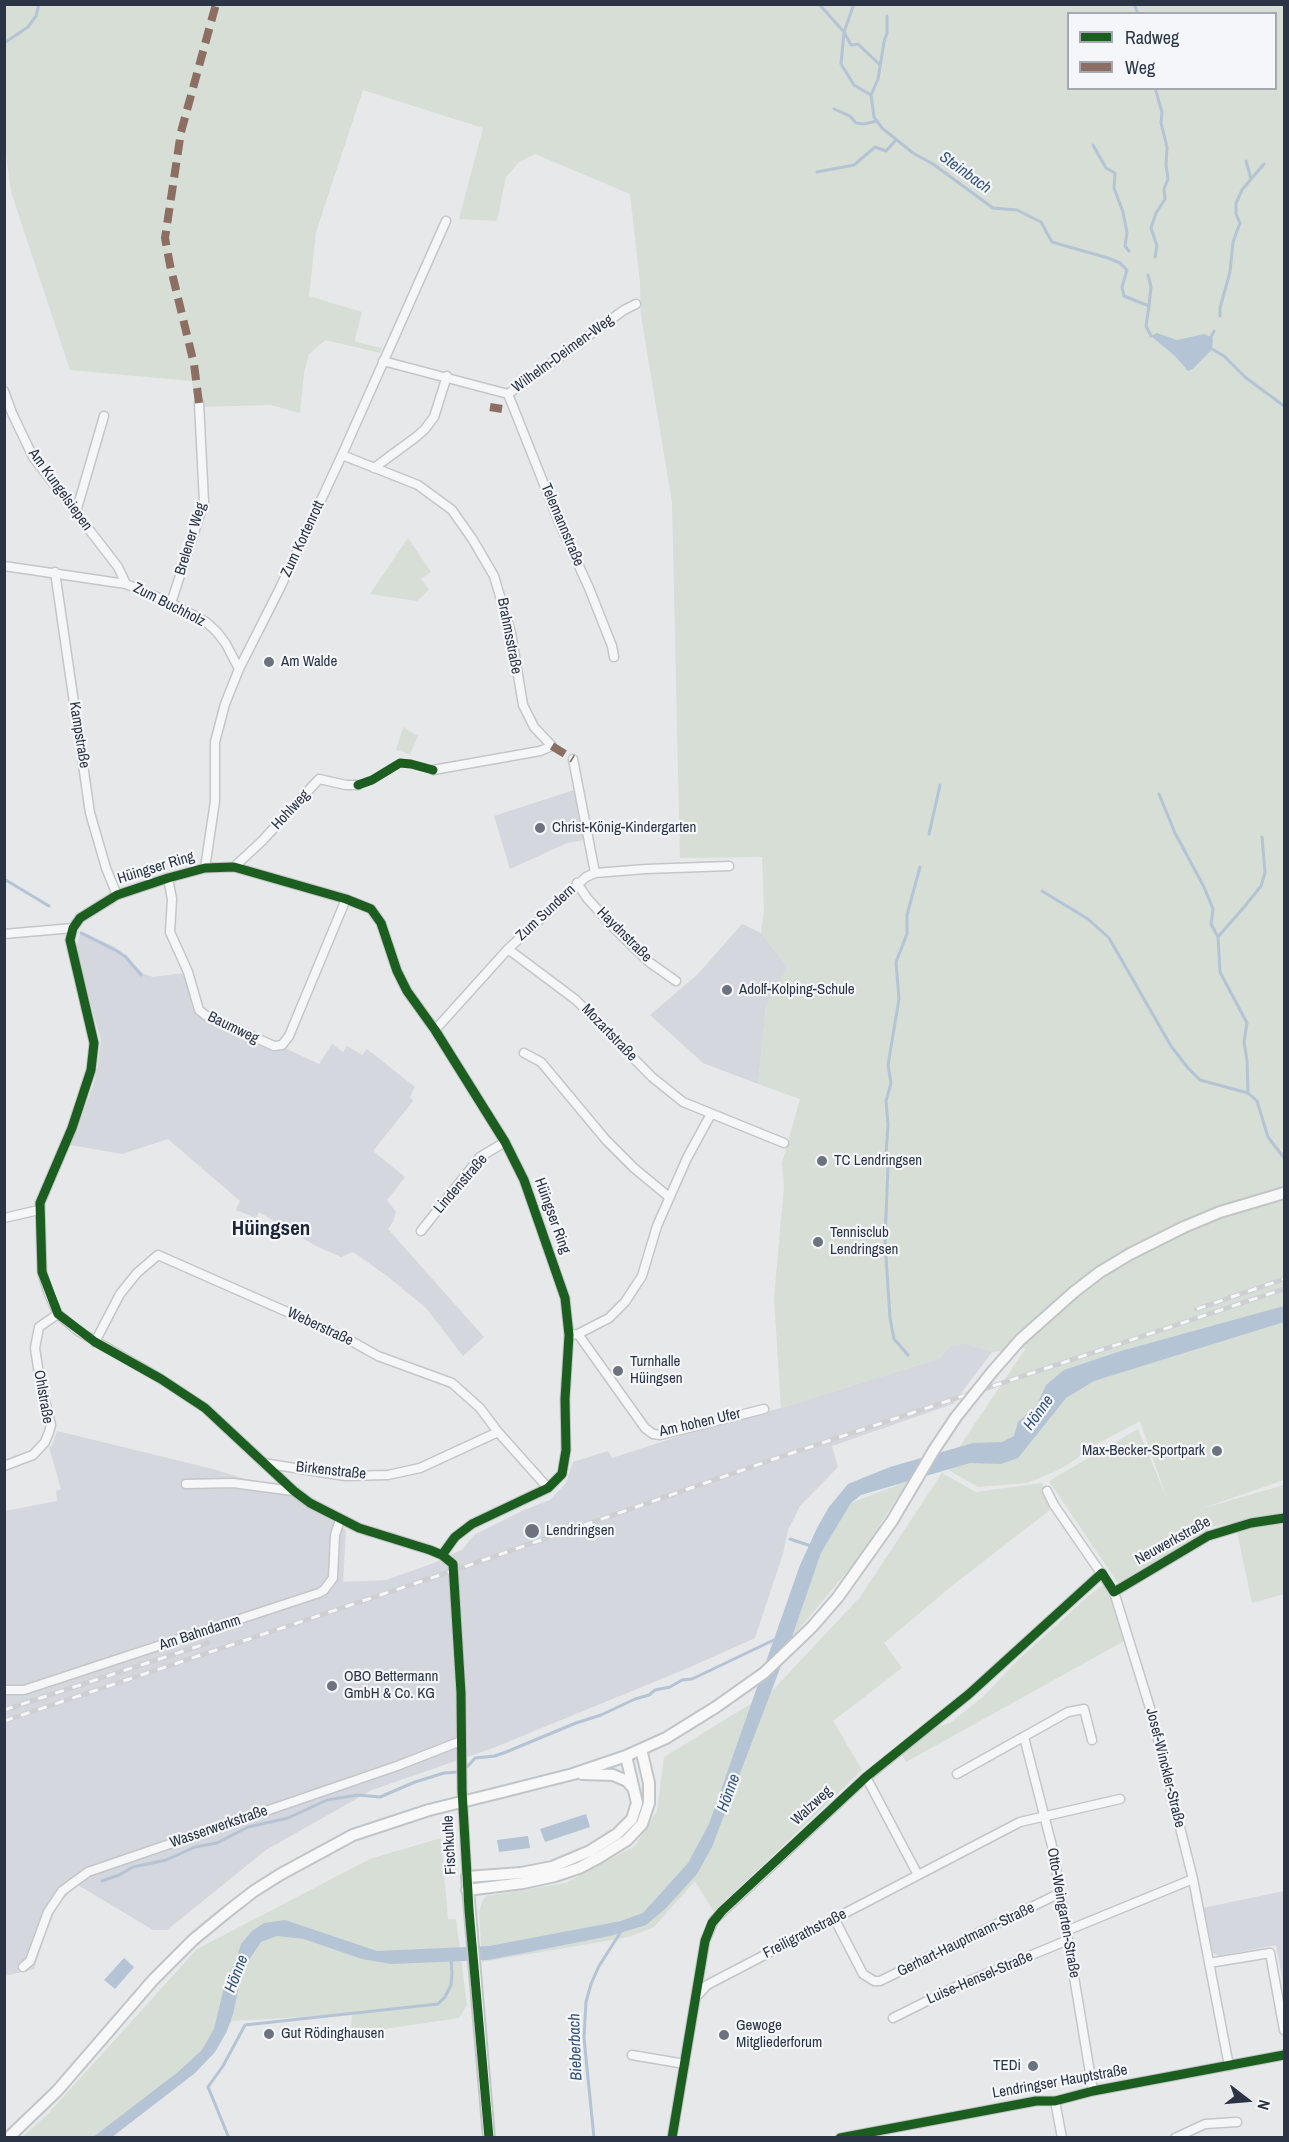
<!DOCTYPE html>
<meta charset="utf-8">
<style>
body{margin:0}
#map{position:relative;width:1289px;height:2142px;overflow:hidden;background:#e6e8ea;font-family:"Archivo Narrow",sans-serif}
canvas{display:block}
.frame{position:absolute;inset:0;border:6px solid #2b3445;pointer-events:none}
.legend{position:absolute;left:1067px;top:12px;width:210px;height:78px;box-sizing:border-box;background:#f4f6f9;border:2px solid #a4a8b1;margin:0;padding:8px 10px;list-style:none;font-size:18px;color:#2b3445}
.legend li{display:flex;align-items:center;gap:12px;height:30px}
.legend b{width:30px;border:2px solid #a4a8b1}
.north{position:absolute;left:1217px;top:2070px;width:60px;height:60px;-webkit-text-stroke:4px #f4f6f9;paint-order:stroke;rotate:106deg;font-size:16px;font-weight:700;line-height:24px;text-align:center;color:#2b3445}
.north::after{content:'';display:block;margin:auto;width:21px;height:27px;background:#2b3445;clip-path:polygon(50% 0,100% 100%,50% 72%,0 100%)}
</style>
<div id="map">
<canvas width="1289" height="2142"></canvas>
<div class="frame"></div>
<ul class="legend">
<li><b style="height:8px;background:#1b5e20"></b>Radweg</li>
<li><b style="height:8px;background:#8d6e63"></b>Weg</li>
</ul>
<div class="north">N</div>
</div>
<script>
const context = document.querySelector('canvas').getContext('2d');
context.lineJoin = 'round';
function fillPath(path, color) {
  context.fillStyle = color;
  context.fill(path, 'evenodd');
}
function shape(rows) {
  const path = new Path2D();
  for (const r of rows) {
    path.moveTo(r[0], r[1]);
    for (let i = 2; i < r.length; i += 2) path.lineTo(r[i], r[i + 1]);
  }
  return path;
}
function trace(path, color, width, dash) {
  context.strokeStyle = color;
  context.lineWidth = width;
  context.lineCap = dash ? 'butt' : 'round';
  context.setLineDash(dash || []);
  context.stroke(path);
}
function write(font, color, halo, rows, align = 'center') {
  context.font = font + ' "Archivo Narrow",sans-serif';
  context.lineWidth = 4.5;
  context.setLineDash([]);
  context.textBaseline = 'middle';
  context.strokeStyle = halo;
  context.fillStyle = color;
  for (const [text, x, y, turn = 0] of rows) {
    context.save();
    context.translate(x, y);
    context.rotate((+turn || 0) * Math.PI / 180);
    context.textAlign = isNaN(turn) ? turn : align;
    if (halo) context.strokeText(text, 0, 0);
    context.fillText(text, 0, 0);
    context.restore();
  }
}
fillPath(shape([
 [574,790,584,840,567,843,510,869,494,816],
 [742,924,761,933,788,967,766,1006,758,1084,703,1063,650,1015,698,974],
 [81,931,115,947,144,974,153,977,184,973,194,1011,221,1029,274,1052,287,1049,319,1064,332,1044,343,1052,347,1046,362,1055,367,1049,415,1087,410,1096,413,1101,373,1151,405,1177,387,1200,396,1212,393,1222,388,1229,484,1337,463,1356,426,1308,387,1276,353,1252,341,1257,316,1246,259,1212,256,1218,236,1210,240,1201,168,1139,122,1154,70,1145,93,1086,98,1065,101,1040,77,958,77,944],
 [964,1343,992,1352,953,1404,832,1446,838,1467,800,1506,788,1530,783,1554,755,1638,688,1668,493,1748,372,1790,266,1850,167,1930,153,1930,78,1885,68,1894,56,1908,46,1933,34,1969,5,1976,5,1511,57,1501,56,1491,61,1489,49,1447,52,1446,57,1431,213,1469,245,1479,274,1483,346,1530,343,1582,386,1580,434,1563,463,1549,474,1535,524,1510,550,1500,566,1483,573,1462,608,1451,612,1458,695,1431,781,1408,940,1358,949,1347],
 [1284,1891,1284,1988,1276,1945,1219,1956,1213,1953,1203,1908]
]), '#d4d7dd');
fillPath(shape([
 [4,5,1284,5,1284,1480,1197,1510,1284,1485,1284,1514,1214,1526,1118,1583,1049,1481,1138,1429,1167,1499,1140,1421,1086,1450,1075,1460,1054,1472,1027,1483,978,1487,945,1468,1026,1348,992,1352,963,1343,949,1347,940,1358,781,1408,774,1298,784,1187,782,1163,800,1099,758,1084,766,1006,788,967,761,933,764,911,762,857,680,858,672,502,641,315,640,283,630,194,535,154,519,162,506,177,497,221,459,219,483,128,363,90,316,232,309,296,362,312,355,339,356,342,382,348,380,353,326,340,323,342,309,354,304,373,300,413,271,405,195,407,192,381,70,370,11,192,4,137],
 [1068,14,1276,14,1276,88,1068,88],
 [408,538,431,572,421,579,429,590,417,601,370,594],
 [403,727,418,736,410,754,396,750],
 [942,1473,976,1492,1042,1483,1050,1510,953,1585,884,1643,902,1668,833,1721,862,1770,714,1912,695,1881,654,1927,629,1937,482,1962,479,1912,483,1900,486,1896,566,1883,635,1846,657,1811,664,1757,772,1691,860,1597],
 [908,1481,858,1559,792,1637,821,1553,851,1503],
 [1284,1518,1284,1594,1252,1603,1236,1527],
 [1102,1586,1105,1587,1114,1605,1126,1640,906,1762,901,1753,937,1727,950,1723,983,1697,1016,1662,1087,1597],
 [441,1838,448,1919,456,1919,467,2005,459,2018,351,2034,352,2014,232,2021,215,2052,195,2073,112,2137,21,2138,46,2116,197,1949,370,1859]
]), '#d6ded6');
fillPath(shape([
 [1157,333,1177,340,1204,334,1211,337,1213,339,1212,349,1193,369,1188,371,1175,356,1151,336],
 [1284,1306,1284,1322,1094,1381,1066,1398,1018,1458,1001,1464,970,1463,861,1495,851,1503,821,1553,792,1637,712,1847,697,1874,665,1909,646,1925,610,1936,488,1960,391,1964,362,1959,304,1939,277,1936,261,1942,249,1960,239,1986,233,2014,226,2033,215,2052,195,2073,112,2137,92,2138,178,2072,202,2050,214,2029,226,1979,236,1961,241,1944,252,1931,264,1923,285,1920,377,1951,489,1946,621,1921,643,1913,688,1863,709,1824,800,1565,818,1526,829,1507,848,1484,890,1467,973,1443,1002,1442,1014,1436,1018,1422,1037,1405,1046,1385,1064,1370,1121,1351],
 [586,1814,590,1827,545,1842,540,1829],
 [528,1836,530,1848,499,1852,497,1840],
 [124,1958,134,1967,115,1989,104,1980]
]), '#b4c4d5');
trace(shape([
 [819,4,844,32,851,45,858,44,880,65],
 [854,4,844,32,841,64,854,85,871,95],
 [1134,4,1138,14],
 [887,16,887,33,884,42,878,79,871,95,874,117,882,128,913,153,933,164,993,208,1017,210,1041,222,1052,242,1108,258,1120,263,1127,270,1122,287,1124,296,1149,306,1146,326,1151,336],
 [4,43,28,27,36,16,39,4],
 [834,109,850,116,856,123,864,124,877,121],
 [1093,145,1106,168,1115,173,1114,188,1123,212,1127,233,1125,246,1129,251],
 [817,172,854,165,875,147,886,151,896,140],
 [1251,179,1264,164],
 [1155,257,1157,246,1151,228,1156,213,1165,199,1164,189,1168,179,1166,165,1167,147,1161,123,1162,112,1155,88],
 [1148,275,1151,287,1149,306],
 [1220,316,1220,308,1230,272,1233,242,1240,223,1236,214,1236,203,1242,190,1251,179,1246,161],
 [1211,337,1214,331],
 [1212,349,1224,356,1245,377,1284,406],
 [1159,794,1175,833,1204,887,1213,909,1211,924,1218,937,1220,972,1247,1023,1244,1042,1247,1060,1248,1093,1257,1101,1268,1137,1284,1158],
 [929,834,940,785],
 [4,879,49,906],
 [1042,891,1088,919,1109,938,1171,1046,1188,1068,1200,1080,1248,1093],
 [81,933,117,951,126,957,141,975],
 [1218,937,1245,906,1261,886,1265,873,1262,837],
 [908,1355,894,1339,890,1318,885,1241,888,1166,886,1153,888,1125,886,1101,891,1083,888,1065,899,999,896,962,907,934,907,915,920,867],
 [790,1539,811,1546],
 [102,1881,119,1875,133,1867,166,1860,195,1847,217,1843,248,1827,288,1818,327,1800,358,1795,380,1797,415,1782,444,1773,458,1772,468,1766,475,1758,495,1756,506,1752,576,1723,601,1715,635,1699,649,1695,655,1690,670,1687,682,1680,692,1679,778,1638],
 [229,2138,208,2087,223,2066,245,2025,438,2004,445,1997,451,1985,452,1973,451,1959],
 [594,2138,584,2038,586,2002,591,1984,599,1966,622,1930]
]), '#b4c4d5', 3);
const minor = shape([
 [383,361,508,394,624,310,636,304],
 [4,391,12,413,33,457,118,567,126,584],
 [508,394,559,522,589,588,612,646,614,657],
 [342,455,418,485,452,510,473,540,494,576,511,633,523,705,534,727,552,746,540,751,433,770],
 [374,468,416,437,425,429,434,417,447,376],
 [76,512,104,416],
 [4,566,126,584,171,603,206,622,217,632,226,644,239,669],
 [55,572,90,813,106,868,117,895],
 [171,603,204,502,199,403],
 [573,759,595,873],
 [234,867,262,841,319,779,346,785,358,785],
 [205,868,215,801,215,742,225,704,239,669,280,588,342,455,446,221],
 [168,878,172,899,170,932,188,972,199,1010,205,1015,274,1046,282,1045,289,1036,346,899],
 [577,883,587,898,615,929,649,962,676,981],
 [4,934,73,928],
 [508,949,576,1000,652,1077,683,1102,784,1143],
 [435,1030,508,949,586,877,595,873,646,869,729,866],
 [524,1053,541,1062,606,1140,634,1168,669,1197],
 [4,1218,39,1210],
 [421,1231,480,1157,505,1142],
 [578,1334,645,1428,653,1434,660,1435,764,1409],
 [569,1335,578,1334,609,1318,625,1302,642,1276,657,1226,687,1158,711,1114],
 [95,1342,120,1294,137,1273,158,1255,344,1337,378,1356,452,1383,480,1408,498,1432,548,1488],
 [263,1463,345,1476,388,1475,420,1468,498,1432],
 [4,1466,33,1455,45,1442,49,1432,51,1425,40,1381,35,1348,39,1327,58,1314],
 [186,1484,233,1483,293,1491],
 [1047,1491,1054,1505,1114,1592,1150,1708,1193,1879,1229,2066],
 [442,1555,455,1537,472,1524,548,1488,562,1474,566,1450,565,1399,569,1335,565,1298,524,1180,505,1142,435,1030,407,991,397,971,381,923,371,909,346,899,234,867,205,868,168,878,117,895,80,918,73,928,70,940,94,1043,91,1070,72,1128,40,1203,42,1272,49,1294,58,1314,78,1331,161,1379,205,1408,294,1491,310,1503,359,1528,430,1550,442,1555,453,1564,461,1693,462,1790,467,1877],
 [1114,1592,1208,1536,1251,1523,1284,1518],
 [4,1690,24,1690,319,1593,324,1590,333,1578,335,1535,340,1520],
 [1024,1737,1053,1850,1093,2091],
 [957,1774,1068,1712,1084,1709,1092,1740],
 [866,1777,918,1875],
 [834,1918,863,1974,874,1981,880,1981,1060,1893],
 [1066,1931,1193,1879],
 [1209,1963,1270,1953,1284,2030],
 [23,1967,30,1961,48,1912,62,1891,88,1872,397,1766,461,1741],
 [698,1995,707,1985,1020,1822,1120,1799],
 [893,2018,959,1985,1068,1940],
 [632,2055,685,2064],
 [1055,2101,1062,2138],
 [672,2138,705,1941,714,1920,863,1780,969,1694,1102,1573],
 [840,2138,1036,2101,1055,2101,1093,2091,1284,2055],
 [1175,2138,1205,2124,1237,2122]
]);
const major = shape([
 [1074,1292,1100,1272,1130,1254,1184,1227,1220,1212,1284,1193],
 [582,1774,613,1775,627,1781,633,1788],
 [502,1792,573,1774,626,1756,666,1738,716,1707,764,1673,812,1627,838,1597,892,1521,934,1450],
 [467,1890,523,1883,555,1876,579,1868,598,1858,627,1840,642,1824,649,1803,649,1783,641,1749],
 [8,2138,57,2091,153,1980,193,1940,227,1912,254,1891,281,1874,353,1835,429,1810],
 [489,2138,467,1877,521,1873,552,1867,590,1851,617,1834,632,1819,637,1803,626,1756]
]);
trace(minor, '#c4c6c8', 11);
trace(major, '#c2c5c8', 14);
trace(minor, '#f5f6f7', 8);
trace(major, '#f8f8f8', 10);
const rail = shape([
 [1197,1309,1284,1279],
 [4,1710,208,1643],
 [4,1721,455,1570,780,1457,1284,1289]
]);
trace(rail, '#cecfd2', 5);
trace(rail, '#f4f6f9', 3, [9]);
const majorBridge = shape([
 [934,1450,956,1417,992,1372,1020,1340,1074,1292],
 [429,1810,502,1792]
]);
trace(majorBridge, '#c2c5c8', 14, []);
trace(majorBridge, '#f8f8f8', 10);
trace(shape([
 [199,403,194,364,170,265,165,238,181,132,216,4],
 [490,407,502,409],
 [552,746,573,759]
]), '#8d6e63', 8, [15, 8]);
trace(shape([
 [358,785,372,780,400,763,411,764,433,770],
 [442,1555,455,1537,472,1524,548,1488,562,1474,566,1450,565,1399,569,1335,565,1298,524,1180,505,1142,435,1030,407,991,397,971,381,923,371,909,346,899,234,867,205,868,168,878,117,895,80,918,73,928,70,940,94,1043,91,1070,72,1128,40,1203,42,1272,58,1314,95,1342,161,1379,205,1408,294,1491,310,1503,359,1528,430,1550,442,1555,453,1564,461,1693,462,1790,469,1910,489,2138],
 [672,2138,705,1941,712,1923,722,1911,866,1777,969,1694,1102,1573,1114,1592,1208,1536,1251,1523,1284,1518],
 [840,2138,1036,2101,1055,2101,1093,2091,1284,2055]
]), '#1b5e20', 9);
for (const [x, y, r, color] of [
 [269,662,6,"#6c737f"],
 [540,828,6,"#6c737f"],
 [727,990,6,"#6c737f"],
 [822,1161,6,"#6c737f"],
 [818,1242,6,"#6c737f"],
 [618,1371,6,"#6c737f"],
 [1217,1451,6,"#6c737f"],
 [532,1531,8,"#6c737f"],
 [332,1686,6,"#6c737f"],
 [269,2034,6,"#6c737f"],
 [724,2035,6,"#6c737f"],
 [1033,2066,6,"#6c737f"]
]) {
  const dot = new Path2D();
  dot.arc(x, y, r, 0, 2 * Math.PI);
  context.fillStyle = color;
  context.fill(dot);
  trace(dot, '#f4f6f9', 2);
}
write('15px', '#2b3445', '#f4f6f9', [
 ["Wilhelm-Deimen-Weg",563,354,-36],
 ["Am Kungelsiepen",60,490,54],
 ["Telemannstraße",562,525,67],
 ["Brelener Weg",191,539,-73],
 ["Zum Kortenrott",303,539,-65],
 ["Zum Buchholz",169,605,27],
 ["Brahmsstraße",509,636,79],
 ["Kampstraße",79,735,81],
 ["Hohlweg",291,810,-47],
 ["Hüingser Ring",156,868,-17],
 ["Zum Sundern",546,913,-43],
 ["Haydnstraße",624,935,45],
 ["Baumweg",233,1028,26],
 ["Mozartstraße",609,1033,46],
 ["Lindenstraße",461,1184,-49],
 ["Hüingser Ring",552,1216,70],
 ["Weberstraße",320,1327,25],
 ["Ohlstraße",43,1397,80],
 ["Am hohen Ufer",700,1423,-13],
 ["Birkenstraße",331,1471,6],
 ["Neuwerkstraße",1173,1541,-29],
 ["Am Bahndamm",200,1633,-18],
 ["Josef-Winckler-Straße",1165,1768,76],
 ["Walzweg",812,1806,-43],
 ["Wasserwerkstraße",219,1827,-19],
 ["Fischkuhle",450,1845,-93],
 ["Otto-Weingarten-Straße",1063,1913,80],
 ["Freiligrathstraße",805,1934,-27],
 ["Gerhart-Hauptmann-Straße",966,1940,-26],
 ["Luise-Hensel-Straße",980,1978,-23],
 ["Lendringser Hauptstraße",1060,2082,-10]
]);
write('15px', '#2b3445', '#f4f6f9', [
 ["Am Walde",281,662],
 ["Christ-König-Kindergarten",552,828],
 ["Adolf-Kolping-Schule",739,990],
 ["TC Lendringsen",834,1161],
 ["Tennisclub",830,1233],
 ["Lendringsen",830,1250],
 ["Turnhalle",630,1362],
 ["Hüingsen",630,1379],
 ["Max-Becker-Sportpark",1205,1451,"right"],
 ["Lendringsen",546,1531],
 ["OBO Bettermann",344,1677],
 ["GmbH & Co. KG",344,1694],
 ["Gewoge",736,2026],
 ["Mitgliederforum",736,2043],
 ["Gut Rödinghausen",281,2034],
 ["TEDi",1021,2066,"right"]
], 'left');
write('italic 16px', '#34527a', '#f4f6f9', [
 ["Steinbach",965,173,36],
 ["Hönne",1039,1413,-54],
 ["Hönne",729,1793,-70],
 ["Hönne",237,1974,-69],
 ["Bieberbach",576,2047,-92]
]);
write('bold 21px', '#1d2536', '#f4f6f9', [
 ["Hüingsen",271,1229]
]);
</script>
